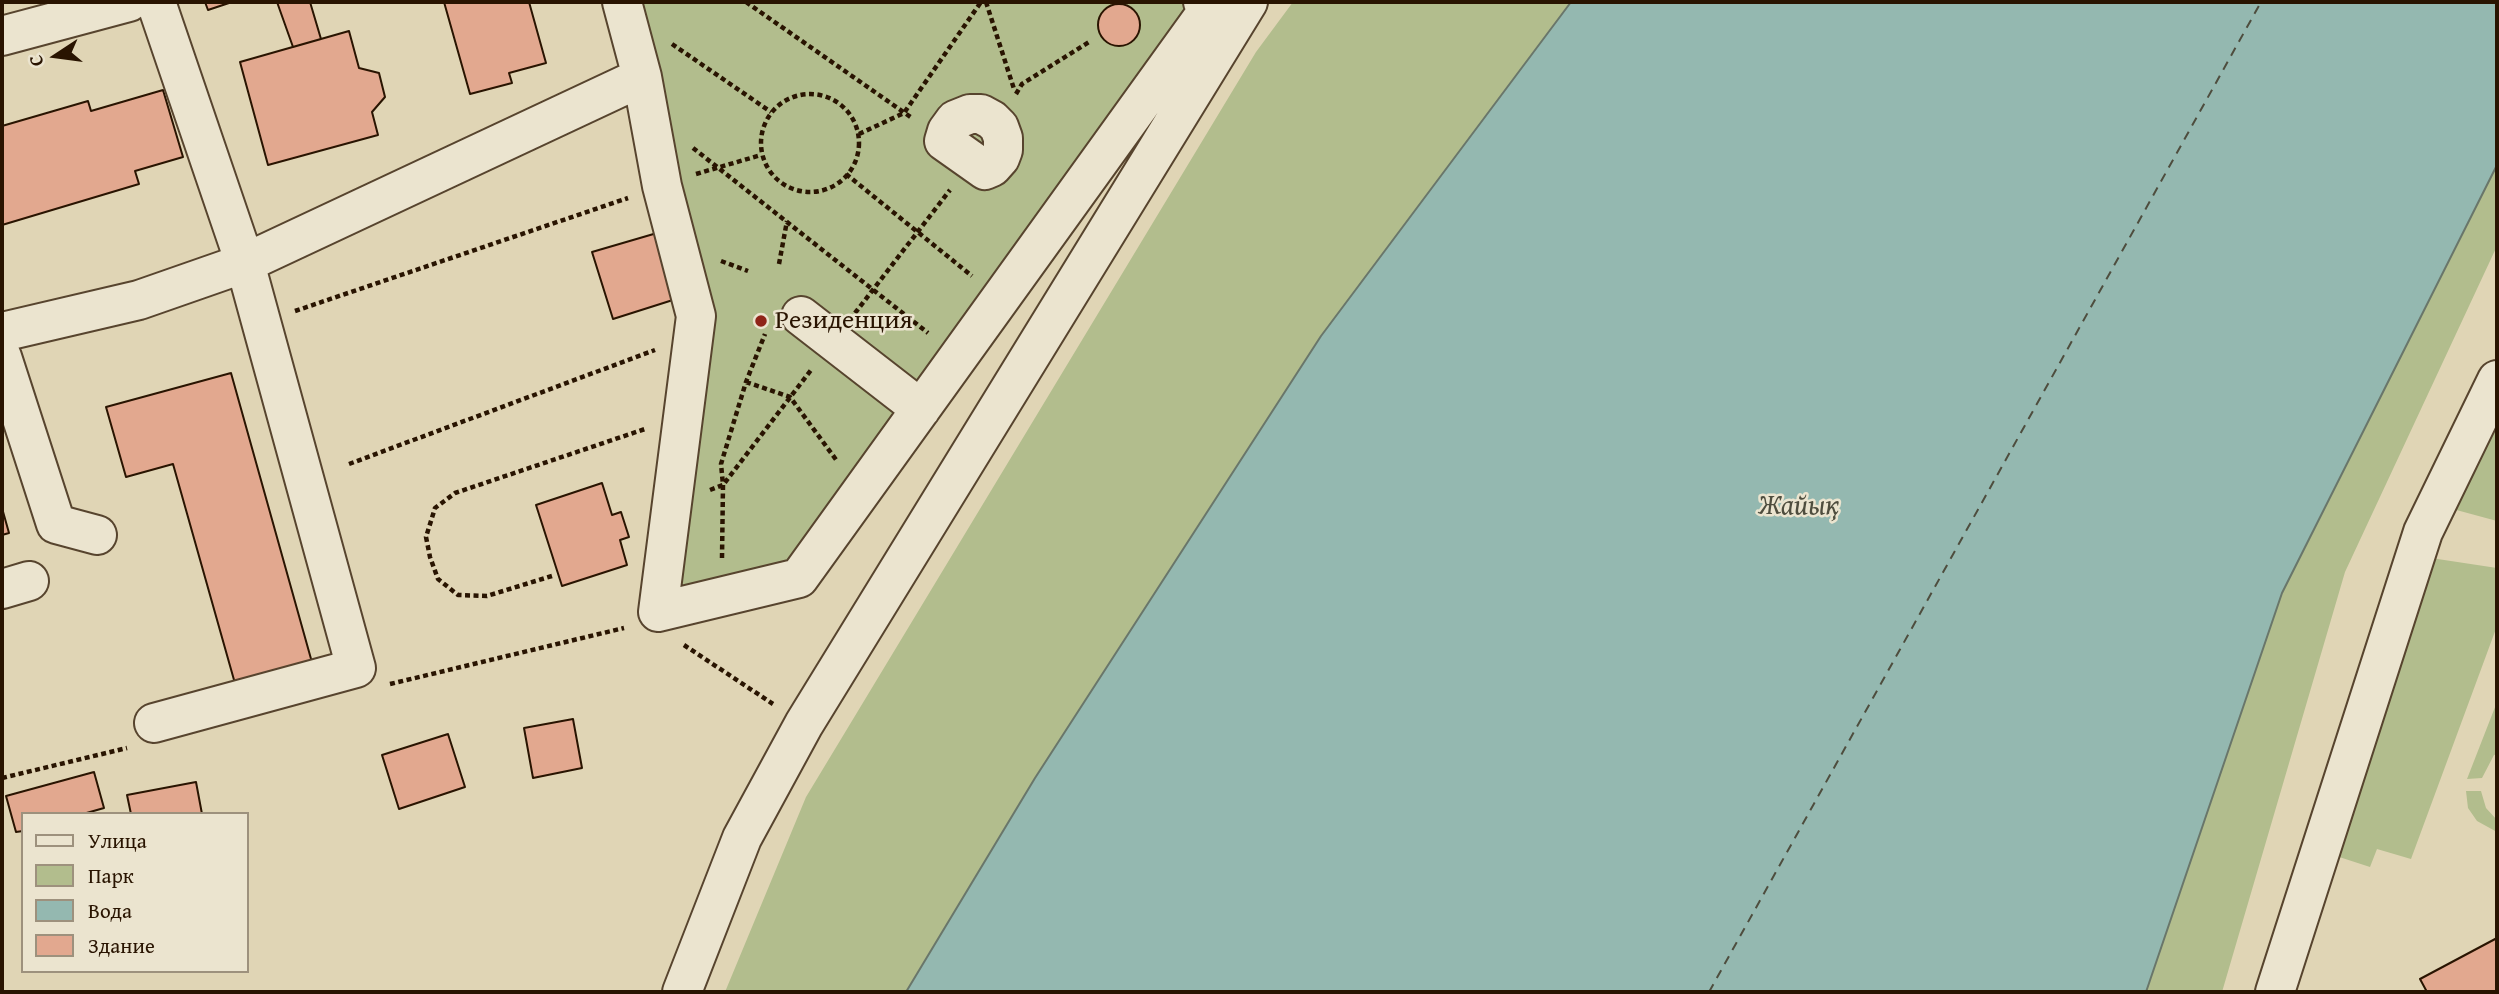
<!DOCTYPE html>
<meta charset="utf-8">
<style>
body{margin:0}
#map{position:relative;width:2499px;height:994px;overflow:hidden;background:#e0d5b5;font-family:"Gentium Book Plus",serif}
canvas{display:block}
.frame{position:absolute;inset:0;border:4px solid #291401;pointer-events:none}
.legend{position:absolute;left:21px;top:812px;width:228px;height:161px;box-sizing:border-box;background:#ebe4cf;border:2px solid #9d917d;margin:0;padding:9px 12px;list-style:none;font-size:21px;color:#291401}
.legend li{display:flex;align-items:center;gap:14px;height:35px}
.legend b{width:35px;border:2px solid #9d917d}
.north{position:absolute;left:21px;top:21px;width:70px;height:70px;-webkit-text-stroke:5px #ebe4cf;paint-order:stroke;rotate:257deg;font-size:19px;font-weight:700;line-height:28px;text-align:center;color:#291401}
.north::after{content:'';display:block;margin:auto;width:24px;height:32px;background:#291401;clip-path:polygon(50% 0,100% 100%,50% 72%,0 100%)}
</style>
<div id="map">
<canvas width="2499" height="994"></canvas>
<div class="frame"></div>
<ul class="legend">
<li><b style="height:9px;background:#ebe4cf"></b>Улица</li>
<li><b style="height:19px;background:#b2bd8d"></b>Парк</li>
<li><b style="height:19px;background:#94b8b0"></b>Вода</li>
<li><b style="height:19px;background:#e2a88f"></b>Здание</li>
</ul>
<div class="north">С</div>
</div>
<script>
const context = document.querySelector('canvas').getContext('2d');
context.lineJoin = 'round';
function fillPath(path, color) {
  context.fillStyle = color;
  context.fill(path, 'evenodd');
}
function shape(rows) {
  const path = new Path2D();
  for (const r of rows) {
    if (r.length === 3) {
      path.moveTo(r[0] + r[2], r[1]);
      path.arc(r[0], r[1], r[2], 0, 2 * Math.PI);
      continue;
    }
    path.moveTo(r[0], r[1]);
    for (let i = 2; i < r.length; i += 2) path.lineTo(r[i], r[i + 1]);
  }
  return path;
}
function trace(path, color, width, dash) {
  context.strokeStyle = color;
  context.lineWidth = width;
  context.lineCap = dash ? 'butt' : 'round';
  context.setLineDash(dash || []);
  context.stroke(path);
}
function write(font, color, halo, rows, align = 'center') {
  context.font = font + ' "Gentium Book Plus",serif';
  context.lineWidth = 5;
  context.setLineDash([]);
  context.textBaseline = 'middle';
  context.strokeStyle = halo;
  context.fillStyle = color;
  for (const [text, x, y, turn = 0] of rows) {
    context.save();
    context.translate(x, y);
    context.rotate((+turn || 0) * Math.PI / 180);
    context.textAlign = isNaN(turn) ? turn : align;
    if (halo) context.strokeText(text, 0, 0);
    context.fillText(text, 0, 0);
    context.restore();
  }
}
fillPath(shape([
 [624,2,1189,2,1195,9,792,568,671,598,707,315],
 [1293,2,1571,2,1321,336,1035,778,906,992,725,992,806,797,1256,52],
 [2497,165,2497,246,2345,572,2222,992,2146,992,2282,593],
 [2497,410,2497,521,2449,508],
 [2431,558,2497,568,2497,626,2411,859,2377,849,2370,867,2330,854],
 [2497,702,2497,754,2494,755,2482,778,2467,779],
 [2466,791,2481,791,2486,808,2497,820,2497,832,2477,821,2468,808]
]), '#b2bd8d');
const water = shape([
 [1571,2,2497,2,2497,165,2282,593,2146,992,906,992,1035,778,1321,336,1571,2]
]);
fillPath(water, '#94b8b0');
trace(water, '#69766a', 2);
trace(shape([
 [1709,992,2261,2]
]), '#4e4d3e', 2, [9, 7]);
const building = shape([
 [205,2,232,2,208,10,205,2],
 [277,2,310,2,321,39,293,47,277,2],
 [444,2,529,2,546,63,509,73,512,83,470,94,444,2],
 [1119,25,21],
 [349,31,359,68,379,73,385,97,372,112,378,135,268,165,240,62,349,31],
 [163,90,183,157,135,171,139,184,2,225,2,126,88,101,91,111,163,90],
 [657,233,676,299,613,319,592,252,657,233],
 [231,373,313,666,236,687,173,464,126,477,106,407,231,373],
 [602,483,612,515,621,512,629,537,620,540,627,565,562,586,536,505,602,483],
 [2,508,9,533,2,535,2,508],
 [573,719,582,768,533,778,524,728,573,719],
 [448,734,465,787,399,809,382,755,448,734],
 [94,772,104,808,83,814,23,814,23,831,16,832,6,796,94,772],
 [196,782,202,814,131,814,127,795,196,782],
 [2497,938,2497,992,2427,992,2420,979,2497,938]
]);
fillPath(building, '#e2a88f');
trace(building, '#291401', 2);
const minor = shape([
 [622,2,642,77,662,186,696,316,658,612,799,578,1209,9,1203,2],
 [2,36,129,2],
 [970,114,981,114,992,120,999,127,1003,138,1003,150,1000,158,992,167,985,170,944,141,947,131,955,120,970,114],
 [801,316,921,409],
 [2,332,139,300,245,263,642,77],
 [2,357,56,524,97,535],
 [2,589,29,581],
 [154,723,356,668,245,263,156,2],
 [682,992,742,838,804,724,1248,2],
 [2275,992,2423,532,2497,380]
]);
trace(minor, '#57442e', 42);
trace(shape([
 [746,2,912,118],
 [986,2,1014,89],
 [672,44,771,112],
 [1016,94,1022,84,1089,42],
 [810,143,49],
 [859,134,904,113,981,2],
 [693,148,928,333],
 [696,174,761,155],
 [846,174,972,276],
 [721,261,748,271],
 [779,264,787,221],
 [295,311,628,198],
 [855,313,950,190],
 [746,382,790,397,837,461],
 [349,464,655,350],
 [710,490,723,485,811,370],
 [722,558,723,485,721,464,746,382,765,334],
 [552,576,487,596,458,595,438,579,430,557,426,537,435,508,455,493,645,429],
 [684,645,773,704],
 [390,684,624,628],
 [2,778,127,748]
]), '#291401', 4.5, [5, 3.5]);
trace(minor, '#ebe4cf', 38);
for (const [x, y, r, color] of [
 [761,321,7,"#8f2418"]
]) {
  const dot = new Path2D();
  dot.arc(x, y, r, 0, 2 * Math.PI);
  context.fillStyle = color;
  context.fill(dot);
  trace(dot, '#ebe4cf', 2.5);
}
write('26px', '#291401', '#ebe4cf', [
 ["Резиденция",775,321]
], 'left');
write('italic 28px', '#4e4d3e', '#ebe4cf', [
 ["Жайық",1799,507]
]);
</script>
